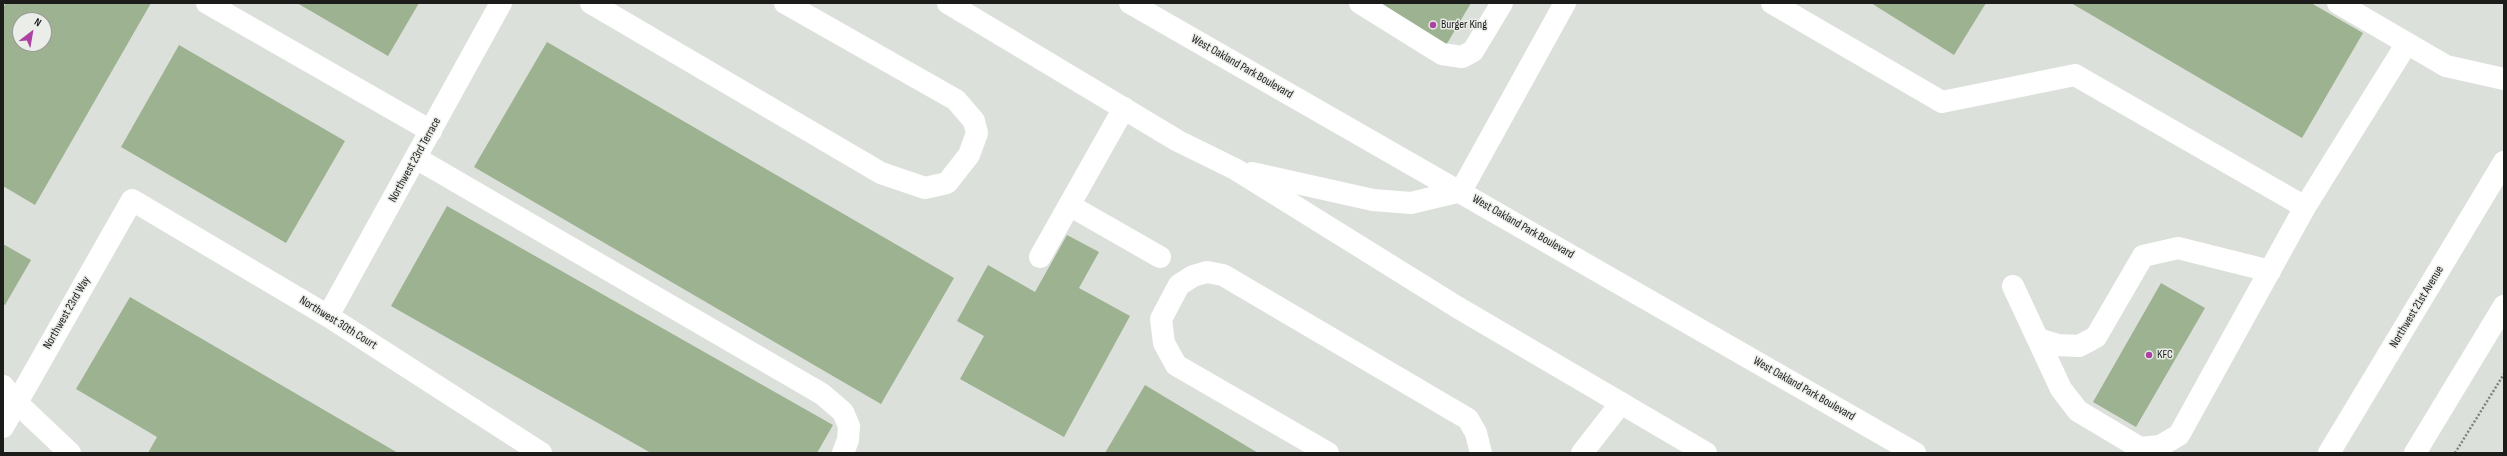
<!DOCTYPE html>
<style>
body{margin:0}
#map{position:relative;width:2507px;height:456px;overflow:hidden;background:#dce0da;font-family:"Sofia Sans Condensed",sans-serif}
canvas{display:block}
.frame{position:absolute;inset:0;border:4px solid #1c1d1b;pointer-events:none}
.north{position:absolute;left:12px;top:12px;width:40px;height:40px;box-sizing:border-box;background:#eaede8;border:1px solid #989a96;border-radius:50%;rotate:31deg;font-size:11px;font-weight:700;line-height:16px;text-align:center;color:#1c1d1b}
.north::after{content:'';display:block;margin:auto;width:14px;height:18px;background:#ad42a3;clip-path:polygon(50% 0,100% 100%,50% 72%,0 100%)}
</style>
<div id="map">
<canvas width="2507" height="456"></canvas>
<div class="frame"></div>
<div class="north">N</div>
</div>
<script>
const context = document.querySelector('canvas').getContext('2d');
context.lineJoin = 'round';
function fillPath(path, color) {
  context.fillStyle = color;
  context.fill(path, 'evenodd');
}
function shape(rows) {
  const path = new Path2D();
  for (const r of rows) {
    path.moveTo(r[0], r[1]);
    for (let i = 2; i < r.length; i += 2) path.lineTo(r[i], r[i + 1]);
  }
  return path;
}
function trace(path, color, width, dash) {
  context.strokeStyle = color;
  context.lineWidth = width;
  context.lineCap = dash ? 'butt' : 'round';
  context.setLineDash(dash || []);
  context.stroke(path);
}
function write(font, color, halo, rows, align = 'center') {
  context.font = font + ' "Sofia Sans Condensed",sans-serif';
  context.lineWidth = 3;
  context.setLineDash([]);
  context.textBaseline = 'middle';
  context.strokeStyle = halo;
  context.fillStyle = color;
  for (const [text, x, y, turn = 0] of rows) {
    context.save();
    context.translate(x, y);
    context.rotate((+turn || 0) * Math.PI / 180);
    context.textAlign = isNaN(turn) ? turn : align;
    if (halo) context.strokeText(text, 0, 0);
    context.fillText(text, 0, 0);
    context.restore();
  }
}
fillPath(shape([
 [6,3,151,3,35,205,3,186,3,8],
 [20,20,44,20,44,44,20,44],
 [297,3,419,3,388,56],
 [1371,3,1471,3,1445,47],
 [1871,3,1986,3,1954,55],
 [2071,3,2311,3,2363,33,2302,138],
 [547,42,954,278,881,404,474,167],
 [179,45,345,141,286,243,121,147],
 [447,206,833,425,817,453,651,453,391,306],
 [1067,235,1099,252,1079,288,1130,316,1064,437,960,379,984,336,957,321,988,265,1035,292],
 [3,244,31,260,5,305,3,304],
 [2161,283,2205,308,2136,427,2093,402],
 [130,297,398,453,148,453,157,437,76,389],
 [1145,385,1258,453,1105,453]
]), '#9cb290');
trace(shape([
 [2455,453,2504,374]
]), '#7e807c', 2.5, [2, 2]);
trace(shape([
 [207,3,431,131],
 [591,3,881,173,925,188,947,183,969,155,977,133,974,121,956,100,785,3],
 [1360,3,1442,54,1462,57,1473,51,1502,3],
 [1772,3,1942,102,2075,75,2305,207,2407,43],
 [2338,3,2446,66,2504,79],
 [416,158,822,394,843,412,849,426,848,440,843,453],
 [1461,191,1565,3],
 [1069,205,1160,257],
 [1040,257,1124,108],
 [2013,286,2061,389,2078,411,2140,448,2160,446,2179,435,2305,207],
 [2038,339,2058,345,2079,346,2096,337,2143,256,2178,248,2270,271],
 [3,386,16,402,70,453],
 [1328,453,1176,365,1164,343,1161,319,1179,285,1193,276,1207,272,1223,275,1468,419,1476,433,1481,453],
 [1582,453,1621,403]
]), '#fff', 22);
trace(shape([
 [328,316,501,3],
 [3,427,132,200,328,316,541,453]
]), '#fff', 22);
trace(shape([
 [2329,453,2504,162],
 [2415,453,2504,306]
]), '#fff', 22);
trace(shape([
 [948,3,1178,141,1235,169,1457,307,1706,453],
 [1130,3,1915,453],
 [1252,173,1373,200,1411,203,1461,191]
]), '#fff', 22);
for (const [x, y, r, color] of [
 [1433,25,4,"#ad42a3"],
 [2149,355,4,"#ad42a3"]
]) {
  const dot = new Path2D();
  dot.arc(x, y, r, 0, 2 * Math.PI);
  context.fillStyle = color;
  context.fill(dot);
  trace(dot, '#eaede8', 1.5);
}
write('12px', '#1c1d1b', '#eaede8', [
 ["Burger King",1441,25],
 ["KFC",2157,355]
], 'left');
write('12px', '#1c1d1b', '#eaede8', [
 ["West Oakland Park Boulevard",1242,67,30],
 ["Northwest 23rd Terrace",415,160,-61],
 ["West Oakland Park Boulevard",1523,227,30],
 ["Northwest 21st Avenue",2417,307,-59],
 ["Northwest 23rd Way",67,313,-60],
 ["Northwest 30th Court",338,323,32],
 ["West Oakland Park Boulevard",1804,389,30]
]);
</script>
